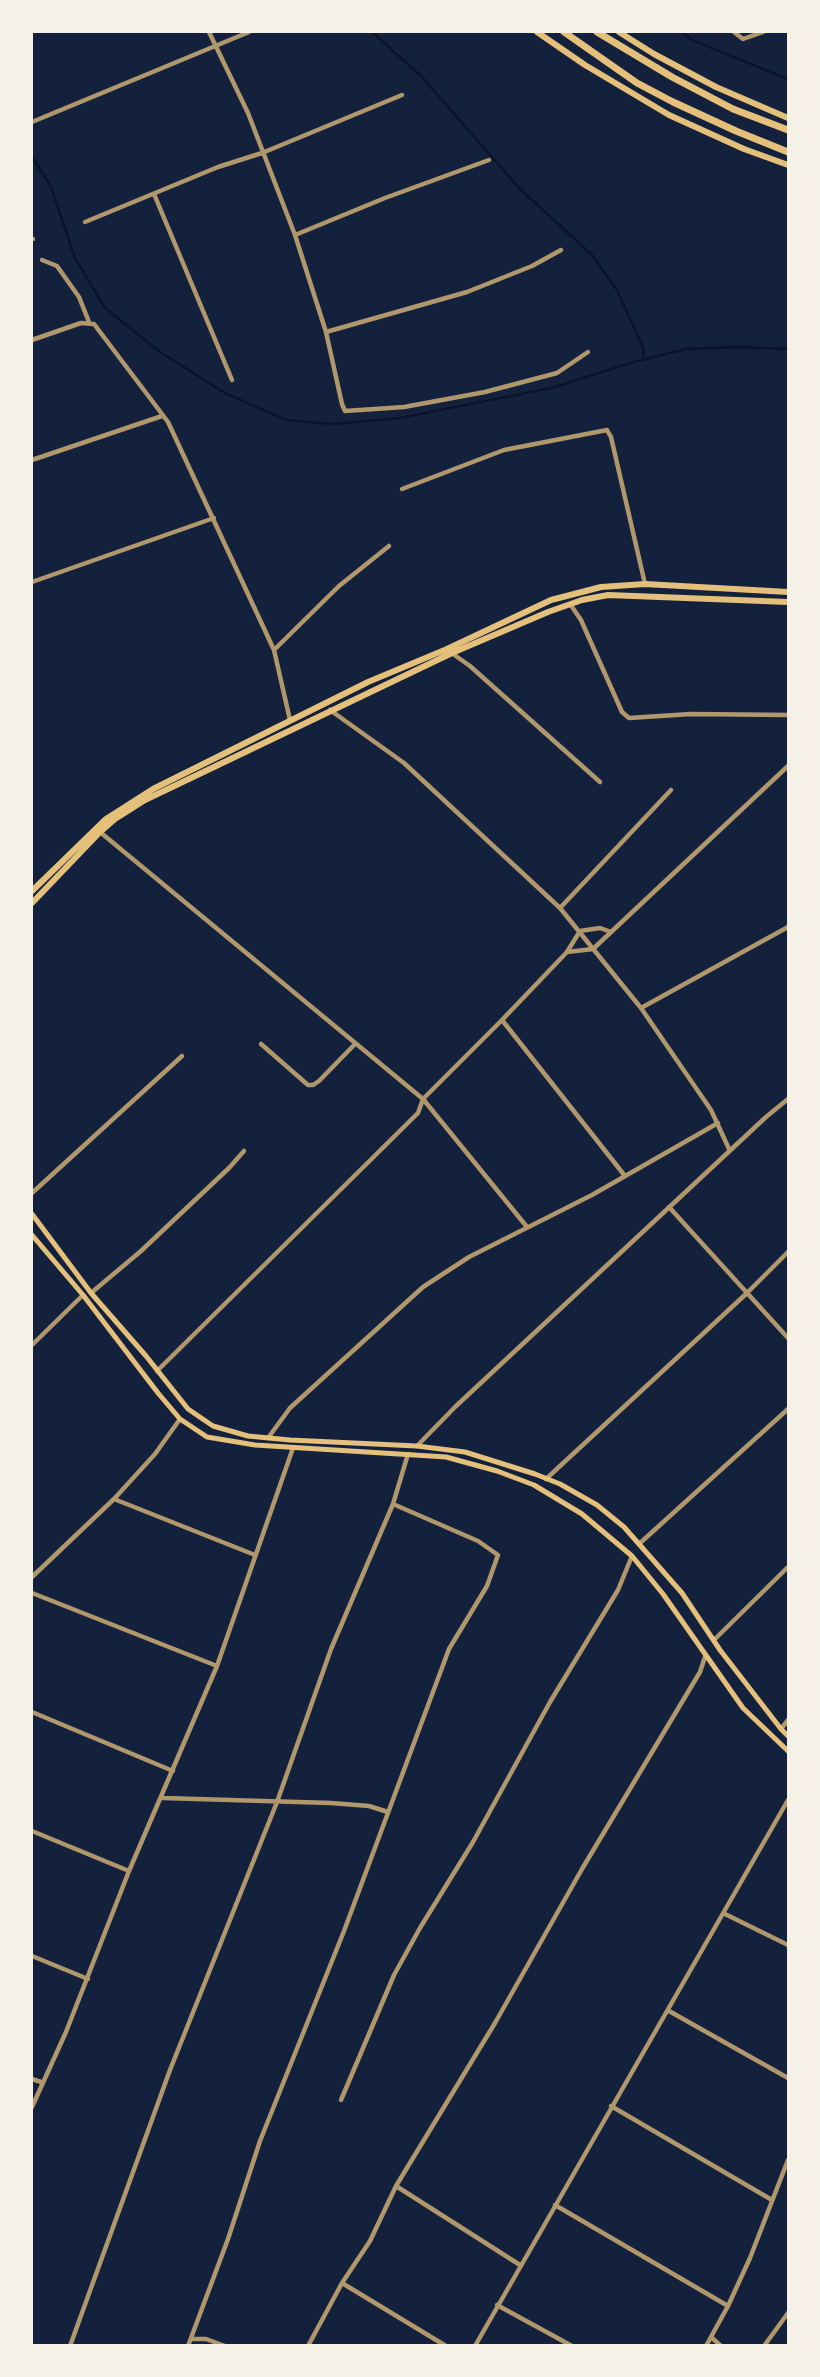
<!DOCTYPE html>
<style>
body{margin:0}
#map{position:relative;width:820px;height:2377px;overflow:hidden;background:#14213d;font-family:"Golos Text",sans-serif}
canvas{display:block}
.frame{position:absolute;inset:0;border:33px solid #f6f1e7;pointer-events:none}
</style>
<div id="map">
<canvas width="820" height="2377"></canvas>
<div class="frame"></div>
</div>
<script>
const context = document.querySelector('canvas').getContext('2d');
context.lineJoin = 'round';
function shape(rows) {
  const path = new Path2D();
  for (const r of rows) {
    path.moveTo(r[0], r[1]);
    for (let i = 2; i < r.length; i += 2) path.lineTo(r[i], r[i + 1]);
  }
  return path;
}
function trace(path, color, width, dash) {
  context.strokeStyle = color;
  context.lineWidth = width;
  context.lineCap = dash ? 'butt' : 'round';
  context.setLineDash(dash || []);
  context.stroke(path);
}
trace(shape([
 [372,32,421,76,519,188,592,255,617,290,643,347,644,360],
 [682,32,692,40,788,79],
 [32,156,51,187,75,258,105,308,160,352,225,393,286,420,333,424,400,418,552,388,630,363,686,349,736,347,788,349]
]), '#0b132b', 2.5);
trace(shape([
 [209,32,248,113,295,235,326,332,342,404,345,411,404,407,485,392,557,373,588,352],
 [734,32,743,39,763,32],
 [32,122,249,32],
 [154,194,232,380],
 [85,222,218,167,262,153,402,95],
 [295,235,385,198,489,160],
 [32,239,33,239],
 [42,260,57,266,79,297,89,322],
 [326,332,467,292,532,266,561,250],
 [32,340,81,323,94,324,168,422,274,650,290,720],
 [32,460,162,416],
 [402,489,504,450,607,430,611,437,645,584],
 [32,582,214,518],
 [570,604,581,620,622,712,629,718,691,714,788,715],
 [274,650,339,586,389,546],
 [453,654,470,666,600,782],
 [330,710,404,763,560,908,641,1008,711,1110,730,1151],
 [100,832,423,1099,527,1227],
 [560,908,671,790],
 [580,931,600,928,611,932],
 [593,949,788,766],
 [567,952,593,949],
 [641,1008,788,927],
 [502,1020,625,1176],
 [261,1044,308,1085,313,1085,319,1081,355,1044],
 [32,1193,182,1056],
 [669,1207,788,1338],
 [91,1293,141,1251,229,1168,244,1151],
 [32,1345,83,1295],
 [157,1371,418,1113,423,1099,502,1020,567,952,580,931],
 [268,1438,290,1408,423,1287,469,1257,592,1195,718,1123],
 [417,1446,455,1407,766,1117,788,1099],
 [546,1479,747,1293,788,1252],
 [114,1499,255,1555],
 [639,1544,788,1409],
 [32,1577,114,1499,155,1454,180,1419],
 [32,1593,217,1666],
 [714,1640,788,1567],
 [32,1712,173,1771],
 [781,1729,788,1720],
 [163,1798,331,1803,369,1806,388,1812],
 [32,1831,129,1871],
 [725,1914,788,1945],
 [32,1956,88,1979],
 [669,2011,788,2078],
 [32,2079,41,2082],
 [341,2100,394,1975,420,1928,473,1842,550,1702,618,1590,632,1556],
 [611,2106,772,2200],
 [32,2107,66,2032,129,1871,217,1666,293,1448],
 [396,2186,520,2265],
 [555,2205,728,2306],
 [342,2283,446,2346],
 [497,2305,572,2346],
 [711,2337,721,2346],
 [192,2339,206,2339,225,2346],
 [70,2346,170,2070,277,1802,331,1649,393,1504,408,1454],
 [188,2346,228,2239,260,2141,344,1931,449,1649,487,1586,498,1555,478,1541,393,1504],
 [308,2346,342,2283,370,2241,396,2186,495,2023,582,1869,700,1672,705,1657],
 [475,2346,788,1800],
 [706,2346,728,2306,750,2258,788,2160],
 [764,2346,788,2313]
]), '#b1986c', 4.5);
trace(shape([
 [32,1214,91,1293,146,1356,188,1409,213,1426,248,1436,290,1440,417,1446,465,1452,535,1474,560,1484,597,1505,624,1527,682,1593,720,1650,781,1729,788,1736],
 [32,1235,83,1295,158,1393,180,1419,207,1437,255,1445,446,1457,497,1471,534,1485,582,1514,632,1556,663,1594,743,1708,788,1751]
]), '#e5c07b', 5);
trace(shape([
 [537,32,585,65,669,115,744,149,788,165],
 [619,32,654,54,716,87,788,118],
 [32,891,106,819,153,789,368,682,447,649,551,600,601,587,645,584,788,592],
 [32,903,100,832,115,819,145,800,452,653,548,612,582,600,608,595,788,602]
]), '#e5c07b', 6);
trace(shape([
 [564,32,637,83,673,102,736,131,788,152],
 [597,32,672,77,733,109,788,130]
]), '#e5c07b', 7);
</script>
